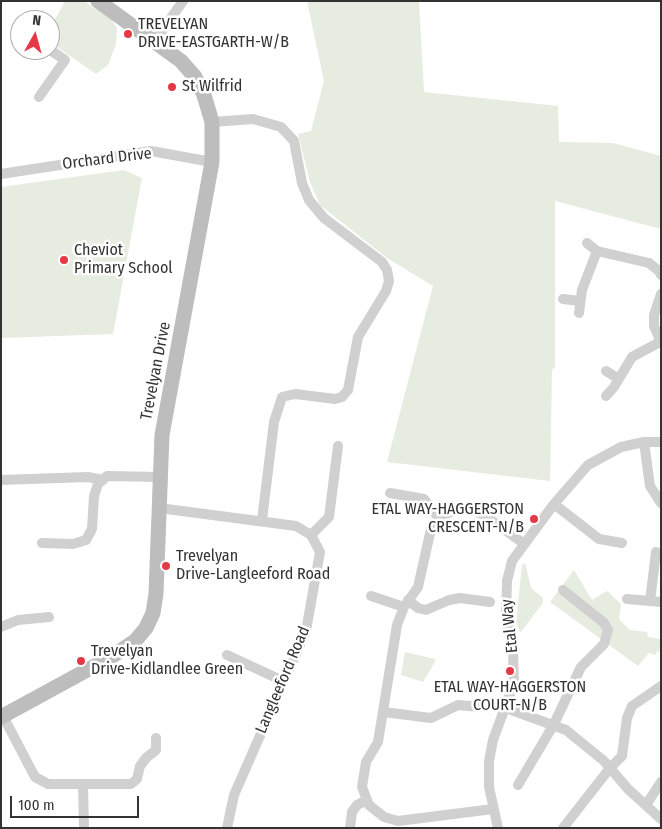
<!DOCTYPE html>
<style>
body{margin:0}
#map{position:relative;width:662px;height:829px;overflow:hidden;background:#fff;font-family:"Fira Sans Condensed",sans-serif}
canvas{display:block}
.frame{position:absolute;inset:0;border:2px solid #333;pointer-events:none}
.north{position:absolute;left:10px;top:10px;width:50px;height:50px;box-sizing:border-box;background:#fff;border:1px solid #adadad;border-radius:50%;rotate:7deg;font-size:14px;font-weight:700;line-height:20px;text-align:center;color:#333}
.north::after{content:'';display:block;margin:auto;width:18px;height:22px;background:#e63946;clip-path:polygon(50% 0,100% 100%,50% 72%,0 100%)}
.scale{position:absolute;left:10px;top:796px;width:129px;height:22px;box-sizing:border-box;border:2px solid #333;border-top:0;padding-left:6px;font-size:15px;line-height:18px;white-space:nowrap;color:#333;-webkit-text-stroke:4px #fff;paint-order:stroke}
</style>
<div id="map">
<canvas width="662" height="829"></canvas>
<div class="frame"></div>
<div class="north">N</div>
<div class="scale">100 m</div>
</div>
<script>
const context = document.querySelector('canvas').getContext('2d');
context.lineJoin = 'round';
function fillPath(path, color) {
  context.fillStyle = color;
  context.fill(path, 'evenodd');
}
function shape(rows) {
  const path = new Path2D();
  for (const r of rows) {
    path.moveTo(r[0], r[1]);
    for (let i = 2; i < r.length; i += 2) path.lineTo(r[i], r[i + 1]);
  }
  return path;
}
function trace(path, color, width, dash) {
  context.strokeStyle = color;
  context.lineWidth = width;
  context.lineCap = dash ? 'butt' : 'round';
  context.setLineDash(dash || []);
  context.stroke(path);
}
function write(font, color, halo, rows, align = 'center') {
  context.font = font + ' "Fira Sans Condensed",sans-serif';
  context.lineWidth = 5;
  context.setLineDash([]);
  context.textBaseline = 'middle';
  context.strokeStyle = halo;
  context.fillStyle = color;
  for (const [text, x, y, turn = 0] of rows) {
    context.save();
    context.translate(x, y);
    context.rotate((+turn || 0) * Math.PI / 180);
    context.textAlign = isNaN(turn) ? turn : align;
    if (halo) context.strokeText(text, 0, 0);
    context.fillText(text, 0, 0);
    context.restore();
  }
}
fillPath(shape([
 [65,1,84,1,111,19,117,28,116,44,108,65,96,74,50,42,50,29],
 [307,1,419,1,424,92,558,106,559,142,613,143,661,156,661,229,555,201,555,366,552,370,550,481,387,462,433,286,387,258,320,205,310,182,298,134,311,131,324,81],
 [124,170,142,178,113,334,1,338,1,187],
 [525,563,531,588,543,598,543,603,520,633,516,622,522,565],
 [574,570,592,600,607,591,621,604,619,619,630,630,647,632,648,637,661,639,661,652,658,651,655,655,649,653,638,666,550,602],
 [405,652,435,659,435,662,423,682,401,675]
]), '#e6ecdf');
trace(shape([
 [154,42,183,1],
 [39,97,65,60,50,50],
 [212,122,253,119,281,127,294,141,302,183,309,200,324,218,382,262,387,270,389,281,386,291,358,337,348,390,342,397,335,399,295,394,282,397,274,422,262,520],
 [1,174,151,151,212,162],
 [587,243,597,251],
 [661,294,654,315,654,326,661,342],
 [563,299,580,301],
 [579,313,582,290,597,251,649,263,659,271,661,275],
 [606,371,619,379],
 [606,396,614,387,632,357,660,342],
 [644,442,650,486,661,503],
 [1,480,88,477,103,480],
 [390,493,424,499,440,520],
 [554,504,599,539,622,543],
 [159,508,296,526,311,535,320,552,306,631,234,795,227,828],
 [311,535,329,517,338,446],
 [42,543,73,544,86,540,92,529,94,496,98,484,107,476,160,477],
 [371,596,404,607],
 [627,599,661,602],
 [408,600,418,608,426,610,449,600,460,598,490,602],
 [650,601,656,552],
 [1,627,18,620,49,617],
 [227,655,283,681],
 [506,708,566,730,604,761,628,789,661,819],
 [383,712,431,718,458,705,480,707],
 [3,716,35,777,48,784,131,784,137,779,140,766,146,758,156,750,156,738],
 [83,785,84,828],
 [518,785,554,724,581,667,604,644,608,630,604,623,563,590],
 [646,805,661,782],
 [493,809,398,821,384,817,369,805,362,787,366,762,378,742,397,625,404,607,418,587,431,529,448,513,458,510,472,510,484,515,523,543],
 [350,828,352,812,357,805,367,800],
 [498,828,489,787,489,761,493,740,514,683,513,651,506,614,507,581,512,561,554,504,588,465,621,447,644,442,661,442],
 [563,828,610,768,622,756,627,718,632,706,661,686]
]), '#d0d0d0', 10);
trace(shape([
 [1,717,111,657,135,641,146,628,153,613,156,594,162,435,212,162,212,122,204,95,195,77,181,61,98,1]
]), '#bdbdbd', 15);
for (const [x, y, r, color] of [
 [128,34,5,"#e63946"],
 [172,87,5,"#e63946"],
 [64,260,5,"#e63946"],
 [534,519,5,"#e63946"],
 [166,566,5,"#e63946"],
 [81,661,5,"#e63946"],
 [510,671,5,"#e63946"]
]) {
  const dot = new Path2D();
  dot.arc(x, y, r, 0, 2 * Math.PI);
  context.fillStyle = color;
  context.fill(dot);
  trace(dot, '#fff', 2);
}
write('16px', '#333', '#fff', [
 ["TREVELYAN",138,25],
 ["DRIVE-EASTGARTH-W/B",138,43],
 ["St Wilfrid",182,87],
 ["Cheviot",74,251],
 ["Primary School",74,269],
 ["ETAL WAY-HAGGERSTON",524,510,"right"],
 ["CRESCENT-N/B",524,528,"right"],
 ["Trevelyan",176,557],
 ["Drive-Langleeford Road",176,575],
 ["Trevelyan",91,652],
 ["Drive-Kidlandlee Green",91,670],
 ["ETAL WAY-HAGGERSTON",510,688,"center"],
 ["COURT-N/B",510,706,"center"]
], 'left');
write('16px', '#333', '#fff', [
 ["Orchard Drive",107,159,-7],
 ["Trevelyan Drive",156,371,-79],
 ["Etal Way",510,626,-96],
 ["Langleeford Road",283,680,-67]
]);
</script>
